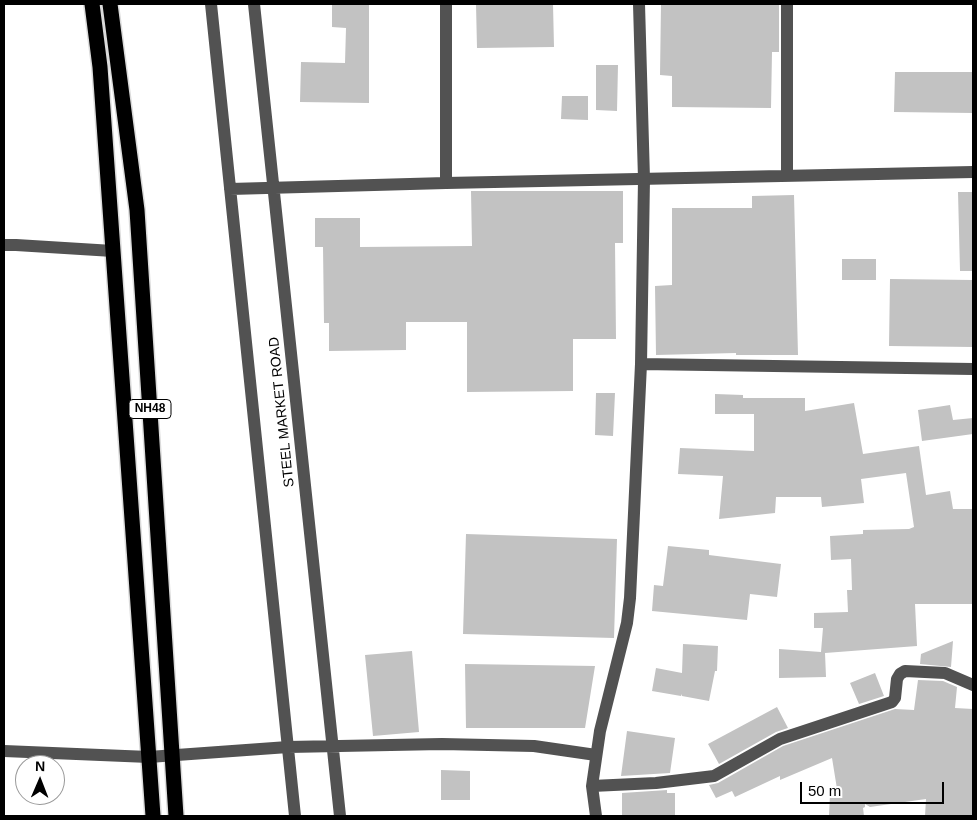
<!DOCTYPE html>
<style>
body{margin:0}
#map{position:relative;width:977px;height:820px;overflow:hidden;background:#fff;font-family:Arial,sans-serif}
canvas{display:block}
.frame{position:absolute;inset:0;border:5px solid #000;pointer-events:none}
.north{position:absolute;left:15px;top:755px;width:50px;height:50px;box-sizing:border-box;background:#fff;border:1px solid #999;border-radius:50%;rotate:1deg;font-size:14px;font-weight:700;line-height:20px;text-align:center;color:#000}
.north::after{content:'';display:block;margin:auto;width:18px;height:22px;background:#000;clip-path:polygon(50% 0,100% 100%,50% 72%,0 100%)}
.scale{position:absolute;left:800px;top:782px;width:144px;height:22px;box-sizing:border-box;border:2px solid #000;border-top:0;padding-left:6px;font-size:15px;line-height:18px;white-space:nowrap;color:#000;-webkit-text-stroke:4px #fff;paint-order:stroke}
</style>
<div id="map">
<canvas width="977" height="820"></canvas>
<div class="frame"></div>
<div class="north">N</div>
<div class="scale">50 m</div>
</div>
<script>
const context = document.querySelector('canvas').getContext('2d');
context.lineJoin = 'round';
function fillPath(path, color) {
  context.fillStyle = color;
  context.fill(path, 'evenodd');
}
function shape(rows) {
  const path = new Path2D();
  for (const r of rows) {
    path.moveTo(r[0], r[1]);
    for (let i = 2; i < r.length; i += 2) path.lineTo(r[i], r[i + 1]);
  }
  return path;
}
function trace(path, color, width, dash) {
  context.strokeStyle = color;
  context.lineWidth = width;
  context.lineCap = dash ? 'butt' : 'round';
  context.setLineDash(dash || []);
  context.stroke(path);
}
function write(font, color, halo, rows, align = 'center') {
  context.font = font + ' Arial,sans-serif';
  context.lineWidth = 5;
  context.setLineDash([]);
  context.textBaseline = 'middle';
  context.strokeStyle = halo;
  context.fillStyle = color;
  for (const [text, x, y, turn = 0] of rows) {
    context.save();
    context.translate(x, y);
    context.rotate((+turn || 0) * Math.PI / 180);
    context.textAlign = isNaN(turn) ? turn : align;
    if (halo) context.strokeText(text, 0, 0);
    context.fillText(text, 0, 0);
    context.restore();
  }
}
fillPath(shape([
 [332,4,369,4,369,103,300,102,301,62,345,63,346,28,332,27],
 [476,4,553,4,554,47,477,48],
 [661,4,779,4,779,52,772,52,771,108,672,107,672,76,660,75],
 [596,65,618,65,617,111,596,110],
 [895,72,973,72,973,113,894,112],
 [562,96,588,96,588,120,561,119],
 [471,191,623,191,623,243,615,243,616,339,573,339,573,391,467,392,467,322,406,322,406,350,329,351,329,323,324,323,323,247,315,247,315,218,360,218,360,247,472,246],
 [958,192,973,192,973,271,960,271],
 [794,195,798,355,736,355,736,353,656,355,655,286,672,285,672,208,752,208,752,196],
 [842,259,876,259,876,280,842,280],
 [890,279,973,280,973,347,889,346],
 [596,393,615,393,613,436,595,435],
 [715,394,743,395,743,398,805,398,805,411,854,403,863,454,919,446,926,495,950,491,953,509,973,509,973,604,915,604,917,646,825,653,826,677,779,678,779,649,821,652,823,628,814,628,814,613,848,612,847,590,852,590,851,559,831,560,830,536,863,534,863,530,909,529,914,527,906,473,861,479,864,503,822,507,821,497,776,497,775,513,719,519,723,476,678,474,680,448,754,451,754,414,715,414],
 [950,405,953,420,973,418,973,434,922,441,918,410],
 [466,534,617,539,614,638,463,634],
 [668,546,709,550,709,555,781,564,777,597,750,594,747,620,652,611,654,585,663,586],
 [953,641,951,667,920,664,921,654],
 [683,644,718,646,717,671,715,671,709,701,682,696,682,694,681,696,652,691,656,668,682,673],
 [412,651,419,732,373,736,365,655],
 [465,664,595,666,585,728,466,728],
 [875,673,884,696,859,704,850,683],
 [918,680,943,681,957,687,955,708,973,709,973,816,925,816,926,799,870,807,865,804,865,807,863,808,864,816,829,816,830,794,838,795,832,758,780,780,780,776,735,797,732,791,716,798,709,785,718,783,783,746,895,709,914,710],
 [777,707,788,728,776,732,719,764,708,744],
 [627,731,675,738,670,773,621,776],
 [441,770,470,771,470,800,441,800],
 [667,790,667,793,675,793,675,815,622,816,622,793]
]), '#c2c2c2');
const highway = shape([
 [92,4,100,67,153,816],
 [110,4,137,210,176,816]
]);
trace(highway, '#dbdbdb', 18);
trace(shape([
 [211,4,295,816],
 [254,4,340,816],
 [639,4,644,179,641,364],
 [787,4,787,176],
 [446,183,446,4],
 [230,189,446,183,973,172],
 [4,245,16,245,113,251],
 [4,751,149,757,288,747,442,744,534,746,596,755],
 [592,786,656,783,714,776,780,739,892,702,895,698,897,679,900,674,905,671,945,673,973,685],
 [596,816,592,786,600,731,627,623,630,598,641,364,973,369]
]), '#525252', 12);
trace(highway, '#000', 15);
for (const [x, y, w] of [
 [150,409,42]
]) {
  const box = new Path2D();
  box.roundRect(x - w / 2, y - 9.5, w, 19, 4);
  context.fillStyle = '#fff';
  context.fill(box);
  trace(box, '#000', 1);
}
write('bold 12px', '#000', null, [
 ["NH48",150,409]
]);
write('14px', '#000', '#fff', [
 ["STEEL MARKET ROAD",282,412,-96]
]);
</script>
